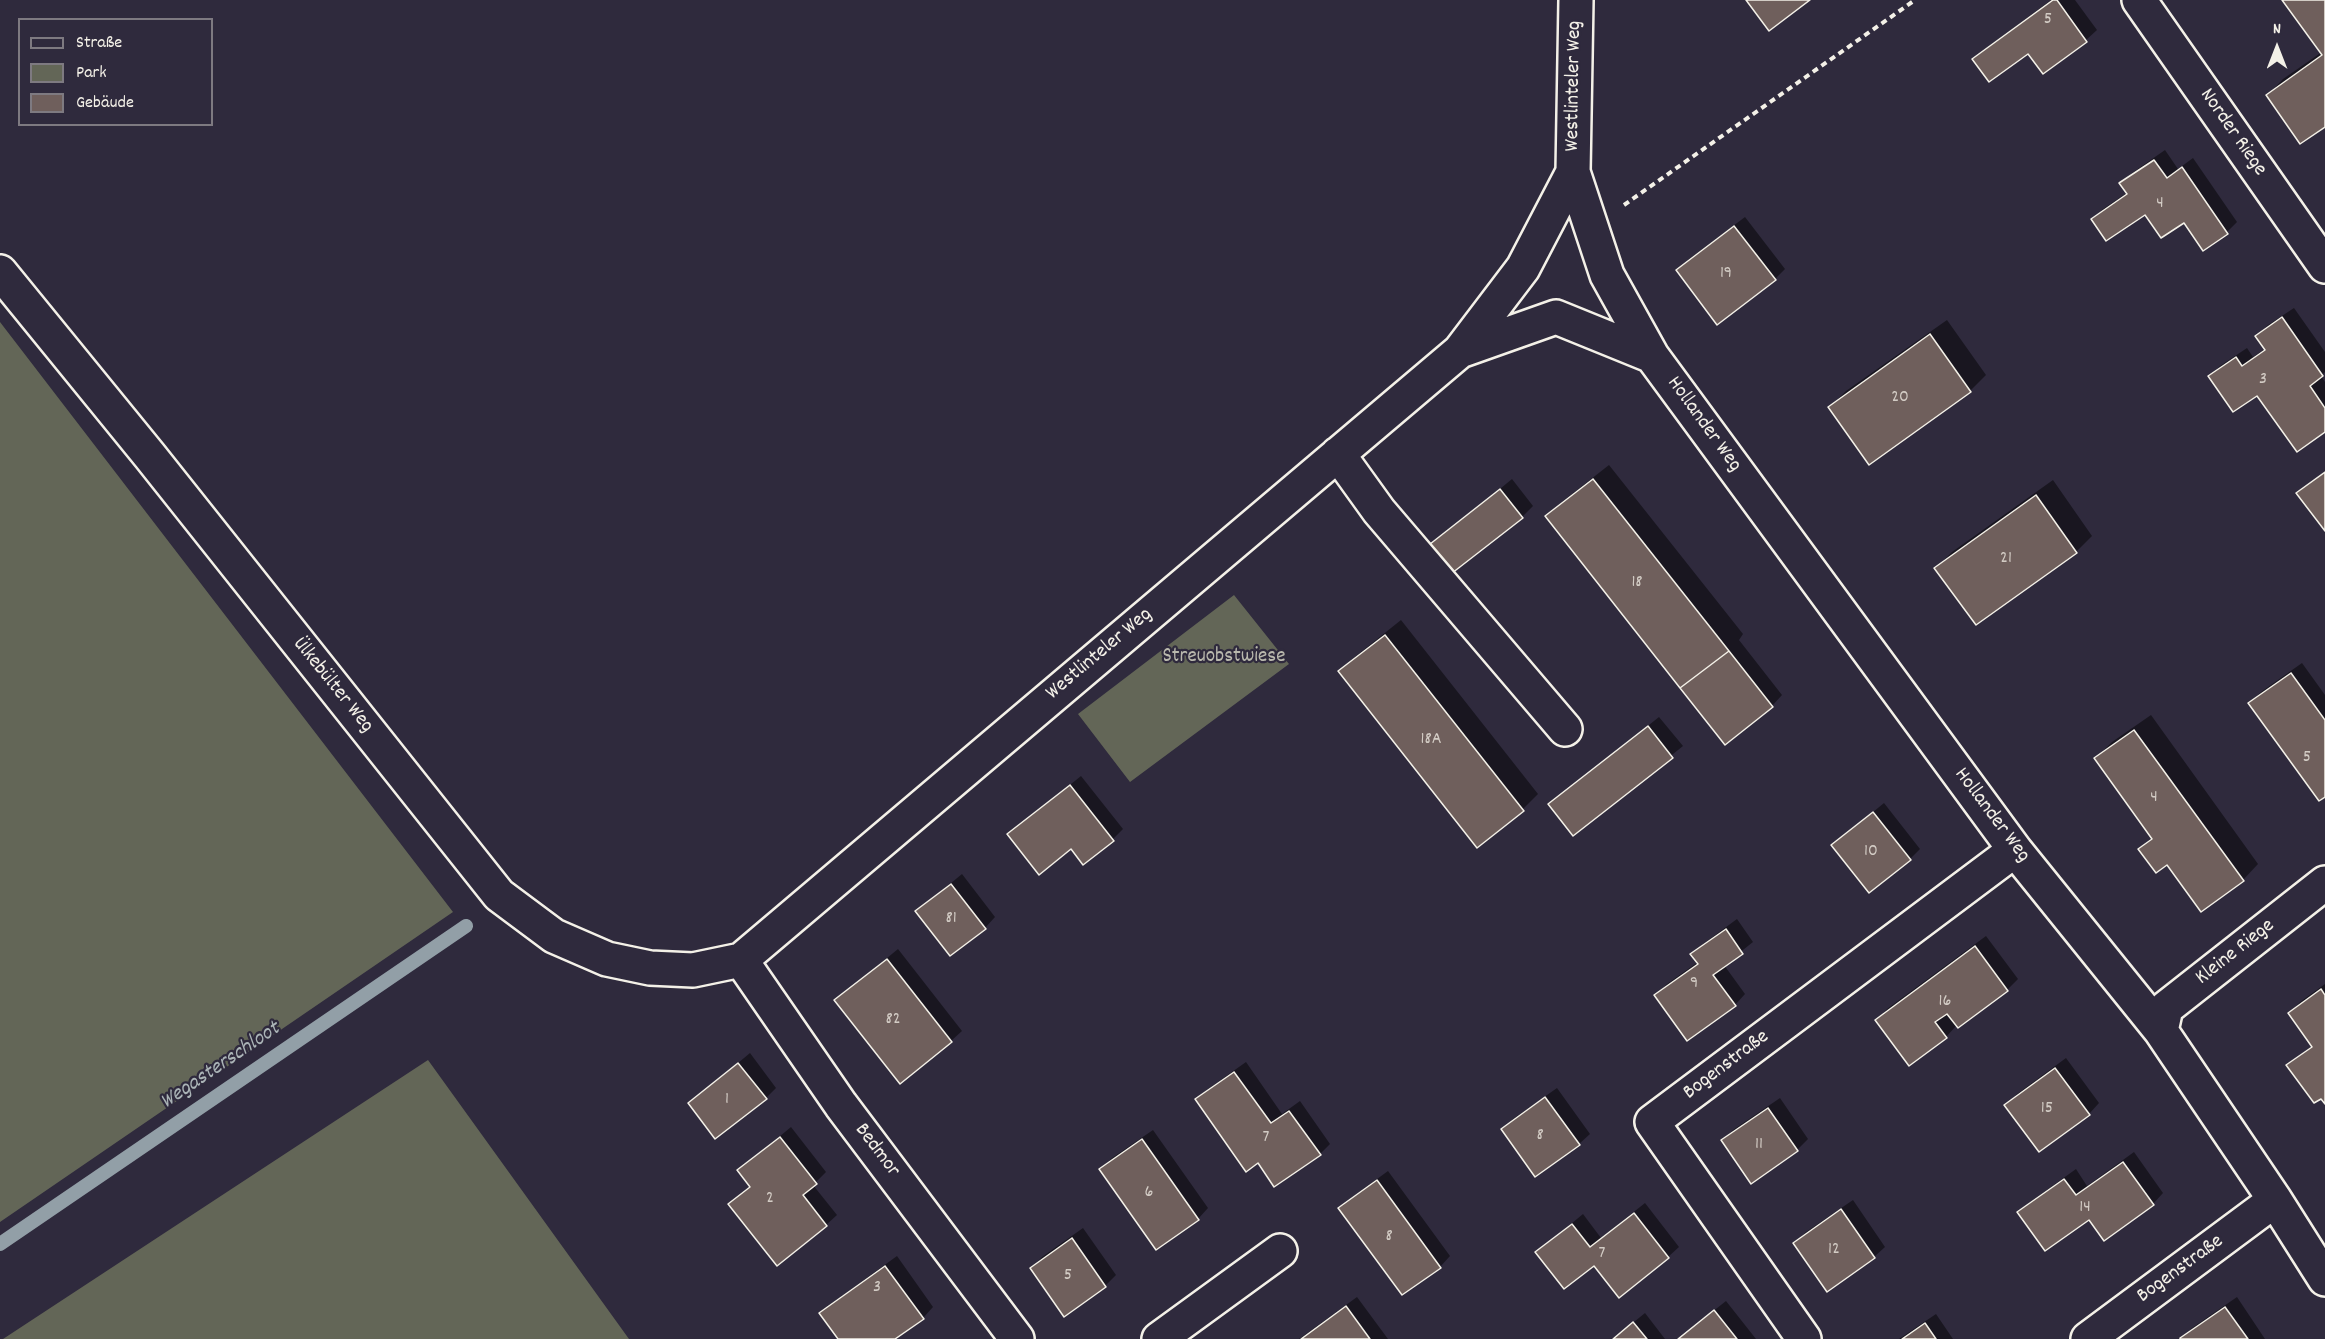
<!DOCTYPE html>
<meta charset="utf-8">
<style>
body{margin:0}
#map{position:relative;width:2325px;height:1339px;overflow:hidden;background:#2f2a3d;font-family:Dekko,sans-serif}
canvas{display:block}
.legend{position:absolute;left:18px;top:18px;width:195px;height:108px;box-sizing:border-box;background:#2f2a3d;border:2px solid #7e7a81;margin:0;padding:8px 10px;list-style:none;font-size:18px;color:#f4f1e8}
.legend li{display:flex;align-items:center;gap:12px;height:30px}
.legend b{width:30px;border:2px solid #7e7a81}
.north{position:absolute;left:2247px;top:18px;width:60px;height:60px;-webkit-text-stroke:4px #2f2a3d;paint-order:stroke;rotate:0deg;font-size:16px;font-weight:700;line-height:24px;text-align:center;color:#f4f1e8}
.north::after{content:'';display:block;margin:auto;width:21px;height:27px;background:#f4f1e8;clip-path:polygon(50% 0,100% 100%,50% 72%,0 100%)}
</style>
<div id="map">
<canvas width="2325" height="1339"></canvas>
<ul class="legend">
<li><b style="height:8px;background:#2f2a3d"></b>Straße</li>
<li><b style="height:16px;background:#636657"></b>Park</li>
<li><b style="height:16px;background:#6f5f5c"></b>Gebäude</li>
</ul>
<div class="north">N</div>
</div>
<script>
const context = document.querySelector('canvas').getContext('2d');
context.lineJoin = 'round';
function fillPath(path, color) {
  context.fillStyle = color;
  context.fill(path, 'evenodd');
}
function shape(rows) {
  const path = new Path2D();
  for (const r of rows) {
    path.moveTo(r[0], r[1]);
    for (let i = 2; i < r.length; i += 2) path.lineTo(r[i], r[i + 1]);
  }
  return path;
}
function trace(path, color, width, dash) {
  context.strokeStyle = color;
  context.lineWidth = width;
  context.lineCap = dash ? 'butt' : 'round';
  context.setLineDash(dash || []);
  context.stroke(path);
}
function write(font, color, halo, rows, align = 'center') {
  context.font = font + ' Dekko,sans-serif';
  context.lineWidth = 4.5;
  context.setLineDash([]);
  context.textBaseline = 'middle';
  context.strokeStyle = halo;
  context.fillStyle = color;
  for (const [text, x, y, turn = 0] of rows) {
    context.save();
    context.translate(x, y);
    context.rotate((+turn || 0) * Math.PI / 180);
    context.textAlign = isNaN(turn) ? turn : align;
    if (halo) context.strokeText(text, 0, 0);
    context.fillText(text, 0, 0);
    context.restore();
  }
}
fillPath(shape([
 [0,322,453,912,0,1222],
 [1234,595,1289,664,1130,782,1078,714],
 [428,1060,629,1339,3,1339]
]), '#636657');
fillPath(shape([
 [2051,0,2075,0,2097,30,2086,40,2043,72,2028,52,1974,60,1985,49],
 [2284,0,2325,0,2325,125,2268,95,2283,79,2322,52],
 [2165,150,2178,169,2193,158,2237,222,2227,232,2146,213,2093,219,2103,209,2128,192,2121,183,2132,173],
 [1745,217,1785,269,1775,279,1678,270,1689,259],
 [2294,308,2325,352,2325,372,2321,376,2325,382,2325,430,2257,394,2210,377,2220,366,2247,348,2253,357,2266,348,2257,336,2268,325],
 [1947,320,1986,375,1970,391,1870,462,1830,407,1846,391],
 [1609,465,1743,634,1739,640,1782,695,1772,706,1547,517,1563,501],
 [2325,471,2325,529,2298,493],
 [1512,479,1533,506,1522,517,1447,575,1427,549],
 [2053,480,2092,536,2076,552,1976,623,1936,568,1952,552],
 [1401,620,1538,794,1522,810,1340,671,1356,656],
 [2302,663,2325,695,2325,795,2250,703,2261,692],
 [2151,715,2258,864,2243,880,2168,863,2140,849,2152,837,2096,758,2112,742],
 [1659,717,1683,746,1574,834,1550,804],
 [1081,776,1123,829,1113,839,1083,863,1071,847,1009,834],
 [1884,803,1920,849,1910,859,1833,845],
 [962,874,995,917,985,928,917,911],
 [1737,919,1753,942,1724,965,1745,994,1735,1005,1656,995,1667,984,1698,962,1692,954,1703,944],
 [1986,936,2018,979,2007,990,1957,1025,1946,1037,1877,1020,1887,1009],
 [898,949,962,1031,951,1041,836,1000],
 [2325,984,2325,1102,2288,1065,2313,1045,2290,1013,2300,1002],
 [750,1053,776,1088,766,1098,690,1103],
 [2066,1058,2099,1103,2089,1114,2006,1105,2017,1094],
 [1246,1062,1282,1114,1300,1101,1330,1144,1320,1154,1258,1161,1197,1099,1208,1089],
 [1557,1088,1590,1134,1579,1144,1503,1129,1513,1119],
 [1780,1098,1808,1139,1797,1150,1722,1141,1733,1130],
 [791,1127,826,1172,813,1185,837,1215,826,1225,730,1205,751,1186,739,1170],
 [1153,1130,1208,1208,1198,1219,1101,1169,1112,1158],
 [2134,1152,2163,1193,2153,1204,2090,1218,2019,1212,2030,1202,2076,1169,2087,1186],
 [1388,1171,1450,1256,1440,1267,1340,1208,1351,1198],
 [1853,1200,1885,1247,1874,1257,1795,1243,1806,1232],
 [1645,1203,1679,1247,1668,1257,1594,1263,1537,1252,1583,1214,1601,1238],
 [1083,1228,1116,1275,1105,1286,1065,1315,1032,1268,1042,1257],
 [897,1256,933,1307,923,1318,893,1339,839,1339,821,1313,832,1303],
 [1357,1297,1388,1339,1299,1339],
 [2237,1297,2265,1339,2182,1339,2192,1328],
 [1726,1301,1756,1339,1678,1339],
 [1645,1313,1665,1339,1614,1339,1618,1335],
 [1936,1314,1953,1339,1899,1339]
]), '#0007');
trace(shape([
 [0,1244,466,926]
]), '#929fa7', 14);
const building = shape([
 [1746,0,1810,0,1769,31,1746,0],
 [2053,0,2057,0,2087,42,2043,74,2028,54,1989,82,1972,59,2053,0],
 [2282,0,2325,0,2325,127,2300,144,2266,95,2322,55,2282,0],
 [2154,160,2167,178,2182,167,2228,234,2203,251,2184,223,2161,238,2145,215,2106,241,2091,219,2127,194,2119,183,2154,160],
 [1734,226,1776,280,1717,325,1676,270,1734,226],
 [2282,317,2323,376,2310,386,2325,408,2325,432,2297,452,2257,396,2233,412,2208,376,2236,357,2242,366,2265,350,2255,336,2282,317],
 [1930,334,1971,392,1869,465,1828,407,1930,334],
 [2325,472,2325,531,2296,493,2325,472],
 [1593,479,1729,651,1680,688,1545,516,1593,479],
 [1500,489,1523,518,1447,577,1425,548,1500,489],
 [2036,495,2077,553,1976,625,1934,568,2036,495],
 [1385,635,1524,811,1477,848,1338,671,1385,635],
 [1729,651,1773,707,1725,745,1680,688,1729,651],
 [2291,673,2325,720,2325,797,2319,801,2248,703,2291,673],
 [1648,726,1673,758,1573,836,1548,804,1648,726],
 [2134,730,2244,881,2201,912,2167,865,2156,873,2138,849,2152,839,2094,758,2134,730],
 [1070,785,1114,841,1083,865,1071,849,1039,875,1007,834,1070,785],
 [1873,812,1911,860,1869,893,1831,845,1873,812],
 [951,884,986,929,950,956,915,911,951,884],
 [1726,929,1743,954,1713,975,1736,1006,1687,1041,1654,995,1698,964,1690,954,1726,929],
 [1975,946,2008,991,1958,1028,1947,1014,1935,1022,1947,1038,1909,1066,1875,1020,1975,946],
 [887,959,952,1042,900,1084,834,1000,887,959],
 [2321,989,2325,995,2325,1104,2321,1099,2314,1103,2286,1065,2312,1047,2288,1013,2321,989],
 [738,1063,767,1099,715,1139,688,1103,738,1063],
 [2055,1068,2090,1115,2039,1152,2004,1105,2055,1068],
 [1234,1072,1271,1123,1289,1111,1321,1155,1274,1187,1258,1163,1246,1172,1195,1099,1234,1072],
 [1545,1097,1580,1145,1535,1177,1501,1129,1545,1097],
 [1768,1108,1798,1151,1751,1184,1721,1140,1768,1108],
 [780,1137,817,1184,803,1195,827,1226,777,1266,728,1204,750,1187,737,1170,780,1137],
 [1142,1139,1199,1220,1156,1250,1099,1169,1142,1139],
 [2123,1162,2154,1205,2104,1241,2089,1220,2045,1251,2017,1212,2064,1179,2076,1195,2123,1162],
 [1377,1180,1441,1268,1402,1295,1338,1208,1377,1180],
 [1841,1209,1875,1258,1827,1292,1793,1243,1841,1209],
 [1634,1213,1669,1258,1619,1298,1594,1266,1564,1289,1535,1252,1572,1224,1590,1247,1634,1213],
 [1072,1238,1106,1287,1064,1317,1030,1268,1072,1238],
 [885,1266,924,1319,895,1339,838,1339,819,1313,885,1266],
 [1346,1306,1370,1339,1301,1339,1346,1306],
 [2225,1307,2248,1339,2180,1339,2180,1338,2225,1307],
 [1714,1310,1737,1339,1678,1339,1714,1310],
 [1633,1322,1647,1339,1613,1339,1633,1322],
 [1925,1323,1936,1339,1902,1339,1925,1323]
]);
fillPath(building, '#6f5f5c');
trace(building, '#f4f1e8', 1.5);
const minor = shape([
 [1576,0,1573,172,1607,275,1652,356,2015,850,2161,1031,2275,1200,2325,1279],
 [2139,0,2325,266],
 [0,272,150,456,499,895,554,936,607,959,650,968,693,970,741,960,1460,351,1523,268,1573,172],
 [1460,351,1556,317,1652,356],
 [1338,454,1379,511,1565,729],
 [741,960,841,1105,1017,1339],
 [2161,1031,2166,1008,2325,883],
 [1159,1339,1280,1251],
 [1804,1339,1652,1122,2015,850],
 [2088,1339,2275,1200]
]);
trace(minor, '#f4f1e8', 38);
trace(shape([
 [1624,205,1915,0]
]), '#f4f1e8', 4, [6, 4.5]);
trace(minor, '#2f2a3d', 33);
write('18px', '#d3ccc5', null, [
 ["5",2048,21],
 ["4",2160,205],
 ["19",1726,275],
 ["3",2263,381],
 ["20",1900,399],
 ["21",2006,560],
 ["18",1637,584],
 ["18A",1431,741],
 ["5",2307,759],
 ["4",2154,799],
 ["10",1871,853],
 ["81",951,920],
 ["9",1694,985],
 ["16",1945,1003],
 ["82",893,1021],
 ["1",727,1101],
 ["15",2047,1110],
 ["8",1540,1137],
 ["7",1266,1139],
 ["11",1759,1146],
 ["6",1149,1194],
 ["2",770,1200],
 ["14",2085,1209],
 ["8",1389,1238],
 ["12",1834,1251],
 ["7",1602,1255],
 ["5",1068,1277],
 ["3",877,1289]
]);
write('21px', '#f4f1e8', '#2f2a3d', [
 ["Westlinteler Weg",1575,86,-89],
 ["Norder Riege",2232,133,55],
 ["Hollander Weg",1703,425,54],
 ["Westlinteler Weg",1100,655,-40],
 ["Ülkebülter Weg",332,686,51],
 ["Hollander Weg",1991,816,53],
 ["Kleine Riege",2236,953,-38],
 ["Bogenstraße",1727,1066,-37],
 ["Bedmor",876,1151,53],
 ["Bogenstraße",2181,1270,-36]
]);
write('21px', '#bab9ae', '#2f2a3d', [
 ["Streuobstwiese",1224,658]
]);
write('italic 22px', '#abb4b7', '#2f2a3d', [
 ["Wegasterschloot",221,1067,-34]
]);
</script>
